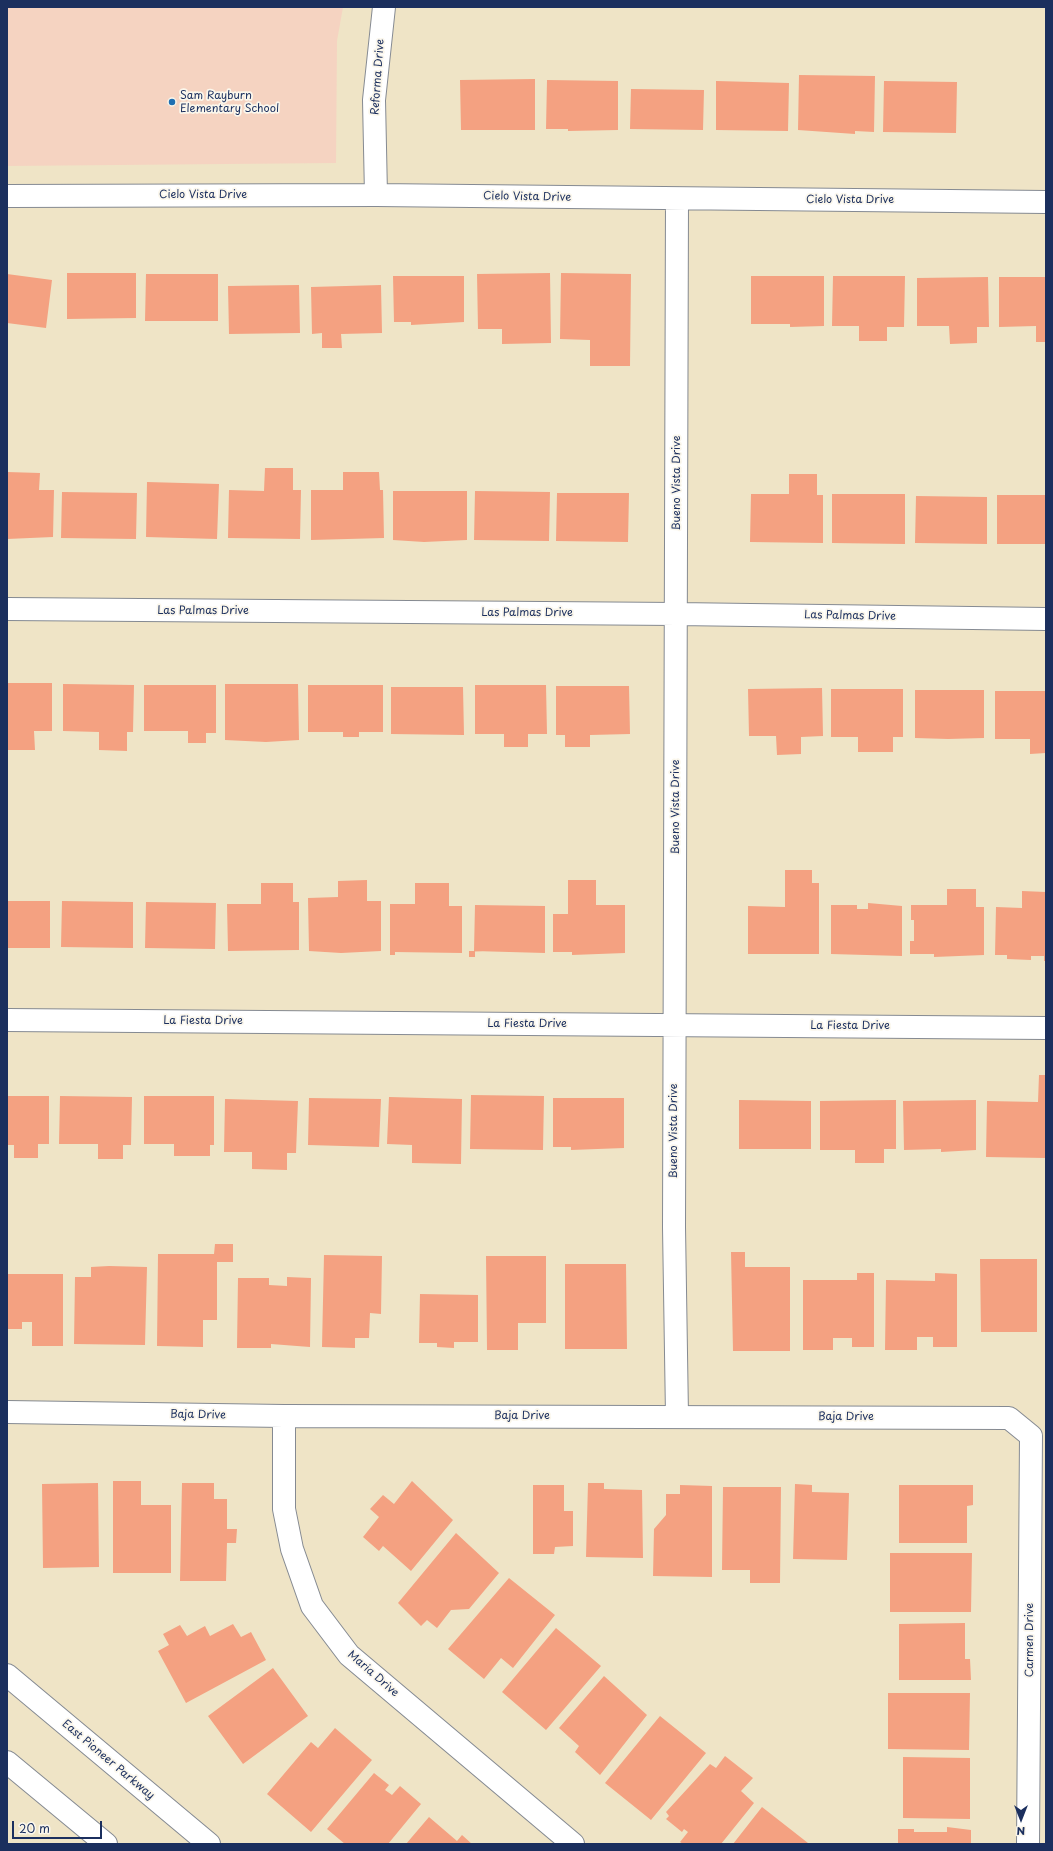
<!DOCTYPE html>
<style>
body{margin:0}
#map{position:relative;width:1053px;height:1851px;overflow:hidden;background:#efe4c6;font-family:"Playpen Sans",sans-serif}
canvas{display:block}
.frame{position:absolute;inset:0;border:8px solid #1b2f5e;pointer-events:none}
.north{position:absolute;left:1001px;top:1799px;width:40px;height:40px;-webkit-text-stroke:3px #fbf7ec;paint-order:stroke;rotate:180deg;font-size:11px;font-weight:700;line-height:16px;text-align:center;color:#1b2f5e}
.north::after{content:'';display:block;margin:auto;width:14px;height:18px;background:#1b2f5e;clip-path:polygon(50% 0,100% 100%,50% 72%,0 100%)}
.scale{position:absolute;left:12px;top:1821px;width:90px;height:18px;box-sizing:border-box;border:2px solid #1b2f5e;border-top:0;padding-left:5px;font-size:12px;line-height:14px;white-space:nowrap;color:#1b2f5e;-webkit-text-stroke:3px #fbf7ec;paint-order:stroke}
</style>
<div id="map">
<canvas width="1053" height="1851"></canvas>
<div class="frame"></div>
<div class="north">N</div>
<div class="scale">20 m</div>
</div>
<script>
const context = document.querySelector('canvas').getContext('2d');
context.lineJoin = 'round';
function fillPath(path, color) {
  context.fillStyle = color;
  context.fill(path, 'evenodd');
}
function shape(rows) {
  const path = new Path2D();
  for (const r of rows) {
    path.moveTo(r[0], r[1]);
    for (let i = 2; i < r.length; i += 2) path.lineTo(r[i], r[i + 1]);
  }
  return path;
}
function trace(path, color, width, dash) {
  context.strokeStyle = color;
  context.lineWidth = width;
  context.lineCap = dash ? 'butt' : 'round';
  context.setLineDash(dash || []);
  context.stroke(path);
}
function write(font, color, halo, rows, align = 'center') {
  context.font = font + ' "Playpen Sans",sans-serif';
  context.lineWidth = 3.5;
  context.setLineDash([]);
  context.textBaseline = 'middle';
  context.strokeStyle = halo;
  context.fillStyle = color;
  for (const [text, x, y, turn = 0] of rows) {
    context.save();
    context.translate(x, y);
    context.rotate((+turn || 0) * Math.PI / 180);
    context.textAlign = isNaN(turn) ? turn : align;
    if (halo) context.strokeText(text, 0, 0);
    context.fillText(text, 0, 0);
    context.restore();
  }
}
fillPath(shape([
 [7,7,343,7,337,41,336,163,7,166]
]), '#f5d3c1');
fillPath(shape([
 [799,75,875,76,874,132,855,131,855,134,798,130],
 [535,79,535,130,461,130,460,80],
 [547,80,618,81,618,130,568,131,568,129,546,129],
 [716,81,789,83,788,131,716,130],
 [884,81,957,82,956,133,883,132],
 [631,89,704,90,703,130,630,129],
 [67,273,136,273,136,318,67,319],
 [550,273,551,343,502,344,502,329,478,329,477,274],
 [561,273,631,274,630,366,590,366,590,340,560,339],
 [7,274,52,280,46,328,7,323],
 [146,274,218,274,218,321,145,321],
 [393,276,464,276,464,322,411,325,411,322,394,322],
 [751,276,824,276,824,326,790,327,790,324,751,324],
 [833,276,905,276,904,327,887,327,887,341,859,341,859,326,832,326],
 [988,277,989,327,977,327,977,343,950,344,949,326,917,326,917,278],
 [999,277,1046,277,1046,342,1036,342,1036,326,999,327],
 [299,285,300,333,229,334,228,286],
 [381,285,382,333,341,334,342,348,322,348,322,333,312,334,311,287],
 [265,468,293,468,293,490,301,490,300,539,228,538,229,490,264,491],
 [7,472,40,473,39,490,54,490,53,537,7,539],
 [343,472,379,472,380,490,383,490,384,538,311,540,311,490,343,490],
 [789,474,817,474,817,495,823,495,823,543,750,542,751,494,789,494],
 [147,482,219,484,217,539,146,537],
 [393,491,467,491,467,540,424,542,393,540],
 [475,491,550,492,549,541,474,540],
 [62,492,137,493,136,539,61,538],
 [557,493,629,493,628,542,556,541],
 [832,494,905,494,905,544,832,543],
 [997,495,1046,495,1046,544,997,544],
 [916,496,987,497,987,544,915,543],
 [7,683,52,683,52,731,34,731,35,750,7,750],
 [63,684,134,685,133,732,127,732,127,751,99,750,99,732,63,731],
 [225,684,298,684,299,740,266,742,225,740],
 [144,685,216,685,216,733,206,733,206,743,188,743,188,731,144,731],
 [308,685,383,685,383,732,359,732,359,737,343,737,343,732,308,732],
 [475,685,546,685,547,734,528,734,528,747,504,747,504,734,475,734],
 [556,686,629,686,630,734,590,735,590,747,565,747,565,735,556,735],
 [391,687,463,687,464,735,391,734],
 [822,688,823,736,801,737,801,754,777,755,776,736,749,736,748,689],
 [831,689,903,689,903,737,893,737,893,752,858,752,858,737,831,737],
 [915,690,984,690,984,738,948,739,915,738],
 [995,691,1046,691,1046,753,1030,754,1030,739,995,739],
 [785,870,812,870,812,883,819,883,819,954,748,954,748,906,785,907],
 [367,880,367,901,381,901,381,951,341,953,309,951,308,898,338,897,338,881],
 [568,880,596,880,596,905,625,905,625,953,572,955,572,952,553,952,553,914,568,914],
 [261,883,293,883,293,902,299,902,299,950,228,951,227,904,261,904],
 [415,883,449,883,449,906,462,906,462,953,395,952,395,955,390,955,390,904,415,904],
 [947,889,976,889,976,907,984,907,984,955,934,957,934,954,910,954,910,941,914,941,914,920,911,920,911,905,947,905],
 [1022,891,1046,892,1046,961,1044,961,1044,956,1031,956,1031,960,1007,959,1007,955,995,955,996,907,1022,908],
 [7,901,50,901,50,948,7,948],
 [62,901,133,902,133,948,61,947],
 [146,902,216,903,215,949,145,948],
 [868,903,902,906,902,956,831,954,831,905,857,905,857,909,868,909],
 [475,905,545,906,545,953,474,951],
 [469,951,475,951,475,957,469,957],
 [1039,1075,1046,1075,1046,1158,986,1157,987,1101,1038,1102],
 [471,1095,544,1096,543,1150,470,1149],
 [7,1096,49,1096,49,1144,38,1144,38,1158,14,1158,14,1145,7,1145],
 [60,1096,132,1097,131,1145,123,1145,123,1159,98,1159,98,1144,59,1144],
 [144,1096,214,1096,214,1145,210,1145,210,1156,174,1156,174,1144,144,1144],
 [389,1097,462,1099,461,1164,412,1163,412,1145,387,1144],
 [309,1098,381,1099,379,1147,308,1145],
 [553,1098,624,1098,624,1148,571,1150,571,1147,553,1147],
 [225,1099,298,1101,296,1153,287,1153,287,1170,252,1169,252,1152,224,1152],
 [739,1100,811,1101,811,1149,739,1149],
 [896,1100,896,1149,884,1149,884,1163,855,1163,855,1150,820,1150,820,1101],
 [976,1100,976,1150,941,1152,941,1149,904,1150,903,1101],
 [215,1244,233,1244,233,1262,217,1262,217,1320,203,1320,203,1347,157,1346,158,1254,214,1254],
 [731,1252,745,1252,745,1267,790,1267,790,1351,733,1351],
 [324,1255,382,1256,381,1314,370,1313,369,1338,355,1338,355,1348,322,1347],
 [486,1256,546,1256,546,1323,518,1323,518,1350,487,1350],
 [980,1259,1037,1259,1037,1332,981,1332],
 [565,1264,626,1264,627,1349,565,1349],
 [109,1266,147,1267,145,1345,74,1344,75,1277,91,1277,91,1267],
 [857,1273,874,1273,874,1347,852,1347,852,1338,833,1338,833,1350,803,1350,803,1280,857,1280],
 [935,1273,957,1274,957,1347,933,1347,933,1337,917,1337,917,1350,885,1350,886,1280,935,1281],
 [7,1274,63,1274,63,1346,32,1346,32,1322,22,1322,22,1329,7,1329],
 [287,1277,311,1278,310,1347,271,1344,271,1348,237,1348,238,1278,269,1278,269,1285,287,1286],
 [420,1294,478,1295,478,1342,454,1342,454,1348,437,1347,437,1343,419,1343],
 [113,1481,141,1481,141,1505,171,1505,171,1573,113,1573],
 [412,1481,453,1520,411,1571,383,1546,379,1551,363,1537,379,1517,370,1509,383,1495,394,1504],
 [98,1483,99,1567,43,1568,42,1484],
 [182,1483,214,1483,214,1499,227,1499,227,1529,237,1529,236,1543,227,1543,226,1581,180,1581],
 [588,1483,604,1483,604,1489,642,1490,643,1558,586,1557],
 [795,1484,812,1485,812,1492,849,1493,847,1560,793,1559],
 [533,1485,564,1485,564,1511,573,1511,573,1546,555,1547,554,1554,533,1554],
 [680,1485,712,1486,712,1577,653,1576,654,1529,666,1515,666,1494,680,1494],
 [899,1485,973,1485,973,1505,967,1506,967,1543,899,1543],
 [723,1487,781,1487,780,1583,750,1583,750,1570,722,1570],
 [456,1533,499,1573,469,1609,451,1610,437,1628,427,1620,421,1626,398,1603],
 [890,1553,972,1553,971,1612,890,1612],
 [509,1578,555,1615,513,1668,501,1658,484,1679,448,1649],
 [965,1623,965,1659,970,1659,971,1680,899,1680,899,1624],
 [233,1624,241,1637,251,1632,266,1660,186,1703,158,1651,169,1645,163,1634,180,1625,187,1636,205,1626,210,1636],
 [556,1628,601,1666,546,1730,502,1692],
 [273,1668,308,1716,243,1764,208,1716],
 [604,1676,647,1715,600,1775,575,1752,579,1746,559,1728],
 [888,1693,970,1693,969,1750,888,1749],
 [660,1716,706,1753,651,1820,605,1783],
 [335,1728,372,1760,311,1832,267,1794,311,1742,318,1748],
 [725,1756,753,1778,741,1791,754,1803,721,1844,683,1844,680,1842,688,1832,684,1829,682,1832,666,1819,669,1816,666,1812,710,1764,716,1768],
 [903,1757,970,1758,970,1819,903,1818],
 [374,1773,389,1785,385,1790,392,1795,400,1786,421,1804,388,1844,345,1844,327,1829],
 [762,1807,808,1843,807,1844,733,1844],
 [429,1817,457,1841,462,1835,472,1844,406,1844],
 [947,1827,971,1830,971,1844,898,1844,898,1829,914,1829,914,1832,947,1832]
]), '#f4a181');
const minor = shape([
 [376,195,374,100,384,7],
 [7,196,376,195,1046,202],
 [7,609,677,614,1046,619],
 [7,1020,1046,1028],
 [7,1412,284,1416,1009,1418,1031,1436,1028,1844],
 [284,1416,284,1509,292,1549,312,1606,349,1655,573,1844],
 [677,1416,674,1227,677,199]
]);
const major = shape([
 [7,1675,209,1844],
 [7,1762,106,1844]
]);
trace(minor, '#858a92', 24);
trace(major, '#858a92', 24);
trace(minor, '#fff', 22);
trace(major, '#fff', 22);
for (const [x, y, r, color] of [
 [172,102,4,"#1f6fb2"]
]) {
  const dot = new Path2D();
  dot.arc(x, y, r, 0, 2 * Math.PI);
  context.fillStyle = color;
  context.fill(dot);
  trace(dot, '#fbf7ec', 1.5);
}
write('11px', '#1b2f5e', '#fbf7ec', [
 ["Reforma Drive",378,77,-86],
 ["Cielo Vista Drive",203,195],
 ["Cielo Vista Drive",527,197,1],
 ["Cielo Vista Drive",850,200],
 ["Bueno Vista Drive",677,483,-90],
 ["Las Palmas Drive",203,611],
 ["Las Palmas Drive",527,613],
 ["Las Palmas Drive",850,616,1],
 ["Bueno Vista Drive",676,807,-90],
 ["La Fiesta Drive",203,1021],
 ["La Fiesta Drive",527,1024],
 ["La Fiesta Drive",850,1026],
 ["Bueno Vista Drive",674,1131,-90],
 ["Baja Drive",198,1415,1],
 ["Baja Drive",522,1416],
 ["Baja Drive",846,1417],
 ["Carmen Drive",1030,1640,-90],
 ["Maria Drive",373,1674,41],
 ["East Pioneer Parkway",108,1760,40]
]);
write('11px', '#1b2f5e', '#fbf7ec', [
 ["Sam Rayburn",180,96],
 ["Elementary School",180,109]
], 'left');
</script>
